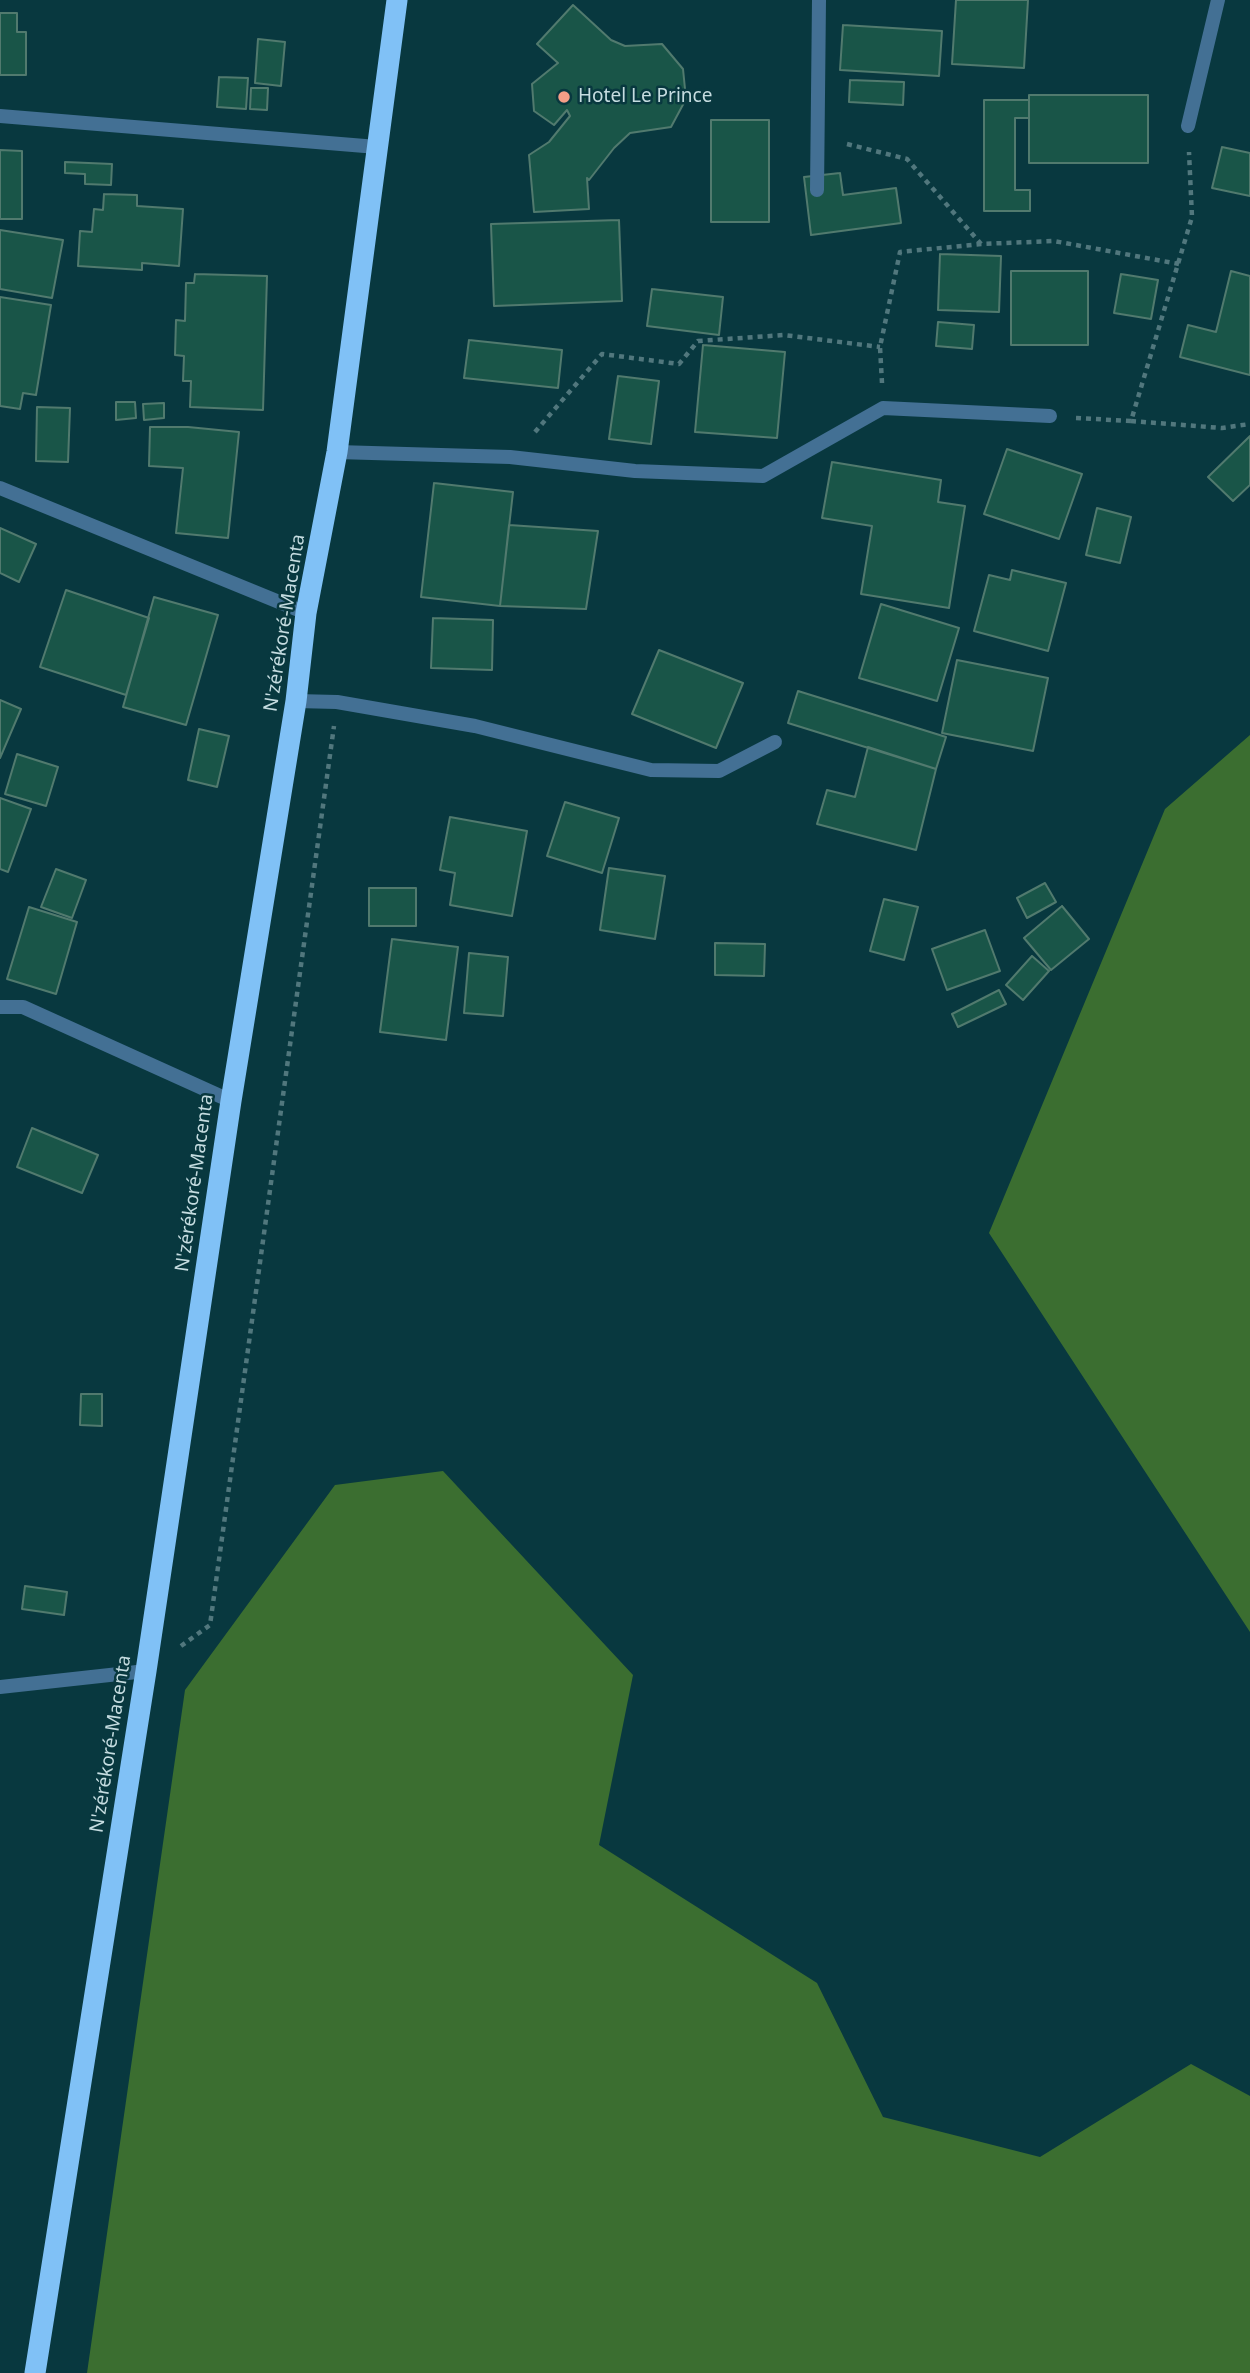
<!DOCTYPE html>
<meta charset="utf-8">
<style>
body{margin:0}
canvas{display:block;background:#08383f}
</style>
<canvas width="1250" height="2373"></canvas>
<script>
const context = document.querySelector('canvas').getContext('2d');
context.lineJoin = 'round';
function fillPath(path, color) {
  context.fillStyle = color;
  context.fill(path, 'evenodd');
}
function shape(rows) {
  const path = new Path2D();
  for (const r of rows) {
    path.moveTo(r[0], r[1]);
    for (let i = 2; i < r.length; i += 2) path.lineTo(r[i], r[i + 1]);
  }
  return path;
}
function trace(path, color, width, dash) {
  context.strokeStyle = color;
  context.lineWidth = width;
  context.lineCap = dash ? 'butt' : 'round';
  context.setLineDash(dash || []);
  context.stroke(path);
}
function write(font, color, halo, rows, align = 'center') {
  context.font = font + ' "Noto Sans",sans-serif';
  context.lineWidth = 5;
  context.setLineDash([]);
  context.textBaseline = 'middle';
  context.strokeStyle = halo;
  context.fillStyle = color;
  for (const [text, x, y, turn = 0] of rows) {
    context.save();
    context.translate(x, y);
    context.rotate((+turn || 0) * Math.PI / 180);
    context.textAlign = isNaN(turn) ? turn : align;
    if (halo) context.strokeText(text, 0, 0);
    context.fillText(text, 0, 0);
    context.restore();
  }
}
fillPath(shape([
 [1250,735,1250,1632,989,1233,1165,809],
 [443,1471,633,1675,599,1845,817,1983,883,2117,1040,2157,1191,2064,1250,2096,1250,2373,87,2373,185,1690,335,1485]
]), '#3b6e30');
const building = shape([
 [956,0,1028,0,1024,68,952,64,956,0],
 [573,5,611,40,625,46,662,44,683,69,686,99,671,127,630,133,614,148,589,180,587,178,589,209,534,212,529,155,549,142,570,116,567,110,554,125,534,111,532,84,558,63,537,44,573,5],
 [0,13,17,13,17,32,26,32,26,75,0,75,0,13],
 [843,25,942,31,939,76,840,70,843,25],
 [258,39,285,42,281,86,255,83,258,39],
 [219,77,248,78,246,109,217,107,219,77],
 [850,80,904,82,903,105,849,102,850,80],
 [251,88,268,88,267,110,250,109,251,88],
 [1029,95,1148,95,1148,163,1029,163,1029,95],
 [984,100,1029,100,1029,118,1015,118,1015,190,1030,190,1030,211,984,211,984,100],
 [711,120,769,120,769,222,711,222,711,120],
 [1222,147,1250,153,1250,196,1212,188,1222,147],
 [0,150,22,151,22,219,0,219,0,150],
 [65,162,112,164,111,185,85,184,85,174,65,173,65,162],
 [840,173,843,195,896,188,901,223,811,235,804,177,840,173],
 [104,194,137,195,137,206,183,209,179,266,142,263,142,270,78,266,80,231,92,232,94,209,103,210,104,194],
 [619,220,622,301,494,306,491,224,619,220],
 [0,230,63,240,52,298,0,289,0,230],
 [940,254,1001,256,999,312,938,310,940,254],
 [1011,271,1088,271,1088,345,1011,345,1011,271],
 [1231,271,1250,276,1250,375,1180,357,1188,325,1216,332,1231,271],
 [195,274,267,276,263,410,190,407,191,381,183,381,184,356,175,355,176,320,185,321,186,283,194,283,195,274],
 [1121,274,1158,280,1151,319,1114,313,1121,274],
 [652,289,723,297,719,335,647,326,652,289],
 [0,297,51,305,36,395,23,393,20,409,0,406,0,297],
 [938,322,974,325,972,349,936,346,938,322],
 [469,340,562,350,558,388,464,378,469,340],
 [703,345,785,352,777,438,695,432,703,345],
 [618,376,659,381,651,444,609,439,618,376],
 [116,402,135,402,136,418,116,420,116,402],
 [164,403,164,418,144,420,143,404,164,403],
 [37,407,70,408,68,462,36,461,37,407],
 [150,427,188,427,239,432,228,538,176,533,183,468,149,466,150,427],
 [1250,436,1250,485,1233,501,1208,477,1250,436],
 [1007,449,1082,474,1059,539,984,514,1007,449],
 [832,462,941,480,938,502,965,506,949,608,861,594,872,526,822,518,832,462],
 [434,483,513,492,500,606,421,597,434,483],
 [1097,508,1131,517,1120,563,1086,555,1097,508],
 [509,525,598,531,586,609,500,606,509,525],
 [0,528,36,544,19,582,0,573,0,528],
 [1012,570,1066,583,1048,651,974,631,989,575,1010,580,1012,570],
 [66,590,149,618,126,695,40,667,66,590],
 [154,597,218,615,186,725,123,707,154,597],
 [881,604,959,628,937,701,859,678,881,604],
 [433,618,493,620,492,670,431,668,433,618],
 [659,650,743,683,716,748,632,714,659,650],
 [957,660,1048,678,1033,751,942,733,957,660],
 [798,691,946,737,936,769,788,723,798,691],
 [0,700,21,709,0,758,0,700],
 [199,729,229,736,217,787,188,780,199,729],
 [868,747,936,769,916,850,817,824,827,790,855,797,868,747],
 [17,754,58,767,46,806,5,794,17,754],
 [0,798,31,809,8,872,0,869,0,798],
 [565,802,619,818,602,873,547,856,565,802],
 [450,817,527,831,512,916,450,905,455,873,440,870,450,817],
 [609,868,665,876,655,939,600,930,609,868],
 [56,869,86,880,72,918,41,907,56,869],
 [1045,883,1056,902,1027,918,1017,898,1045,883],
 [369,888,416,888,416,926,369,926,369,888],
 [884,899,918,907,904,960,870,951,884,899],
 [1062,906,1089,939,1051,970,1024,938,1062,906],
 [29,907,77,922,56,994,7,979,29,907],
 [985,930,1000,971,947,990,932,949,985,930],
 [392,939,458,947,446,1040,380,1032,392,939],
 [715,943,765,944,764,976,715,975,715,943],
 [469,953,508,957,503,1016,464,1013,469,953],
 [1032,956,1049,971,1023,1000,1006,985,1032,956],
 [999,990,1006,1004,958,1027,952,1014,999,990],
 [32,1128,98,1155,82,1193,17,1167,32,1128],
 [81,1394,102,1394,102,1426,80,1425,81,1394],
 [25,1586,67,1592,64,1615,22,1609,25,1586]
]);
fillPath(building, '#195548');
trace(building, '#517a6e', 2);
trace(shape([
 [847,144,907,159,981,244],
 [882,383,880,347,900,252,981,244,1054,241,1179,264],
 [1076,418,1131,421,1192,217,1189,152],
 [1131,421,1222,428,1250,424],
 [535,432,602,354,679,364,698,341,784,335,880,347],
 [181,1646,210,1625,334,726]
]), '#51777d', 4.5, [5, 5]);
trace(shape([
 [296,701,337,702,475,726,651,770,719,771,775,742]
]), '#437094', 14);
trace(shape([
 [0,116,377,147],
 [1188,126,1218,0],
 [817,190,819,0],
 [337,452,510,457,635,471,763,476,883,408,1050,416],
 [0,488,306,613],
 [0,1007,23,1007,231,1101],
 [0,1687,146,1671]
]), '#437094', 14);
trace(shape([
 [35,2373,146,1671,231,1101,296,701,306,613,337,452,397,0]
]), '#80c1f6', 21);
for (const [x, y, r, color] of [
 [564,97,7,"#f49e87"]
]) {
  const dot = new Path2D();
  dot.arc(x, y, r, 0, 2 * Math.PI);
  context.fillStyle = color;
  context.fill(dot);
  trace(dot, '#08383f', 2.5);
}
write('19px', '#c5dce0', '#08383f', [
 ["Hotel Le Prince",578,97]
], 'left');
write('19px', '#c5dce0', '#08383f', [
 ["N'zérékoré-Macenta",285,623,-81],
 ["N'zérékoré-Macenta",195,1183,-82],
 ["N'zérékoré-Macenta",111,1744,-81]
]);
</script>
